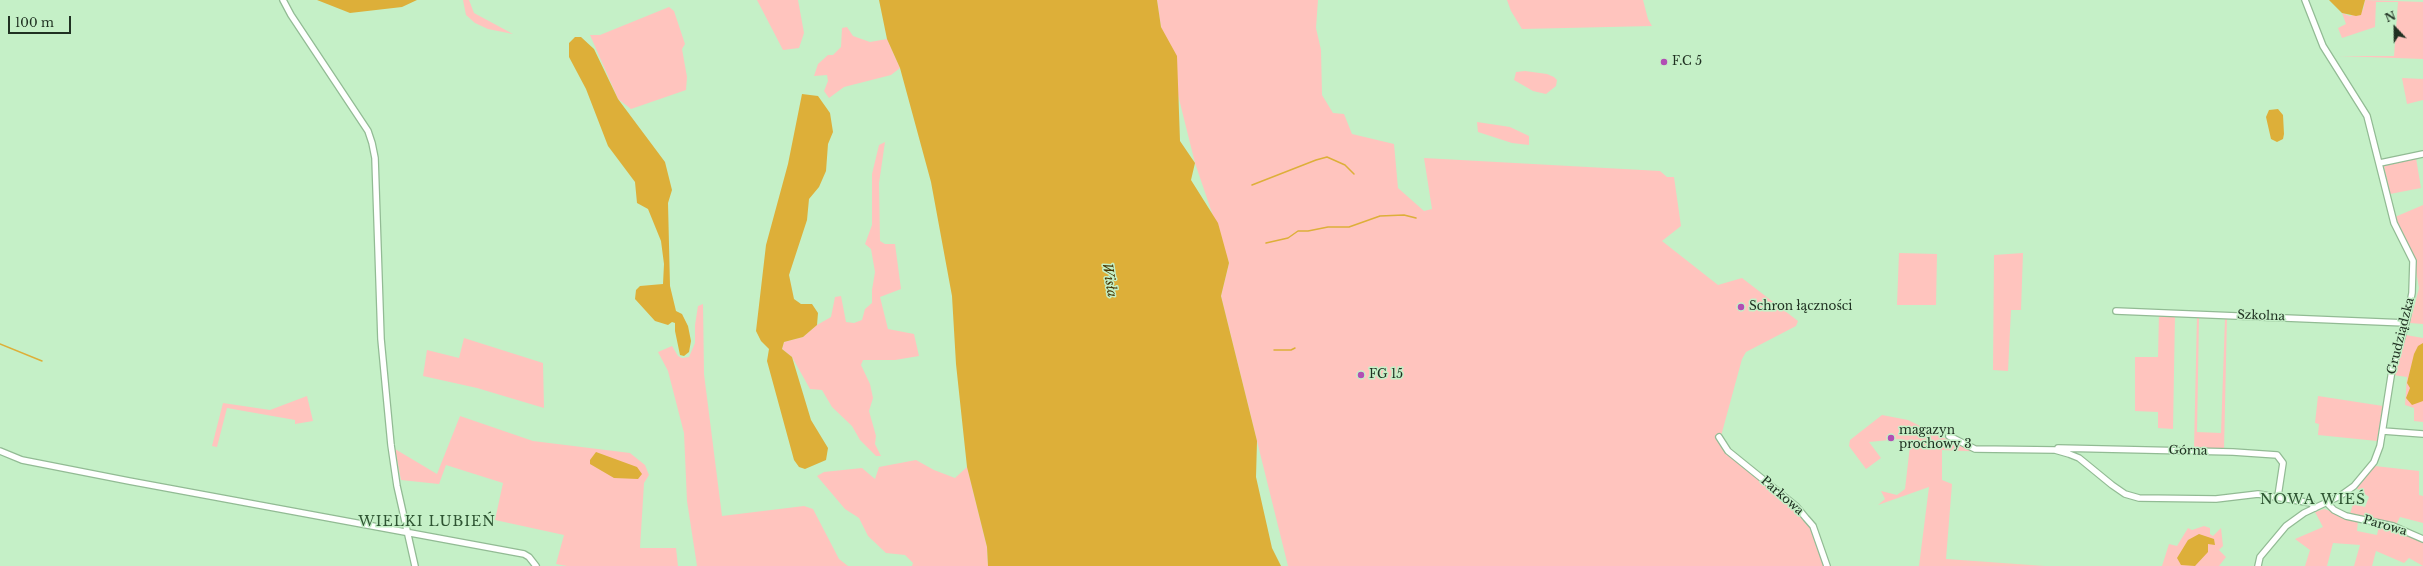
<!DOCTYPE html>
<meta charset="utf-8">
<style>
body{margin:0}
#map{position:relative;width:2423px;height:566px;overflow:hidden;background:#c5f0c7;font-family:"Libre Baskerville",serif}
canvas{display:block}
.north{position:absolute;left:2375px;top:8px;width:40px;height:40px;-webkit-text-stroke:3px #c5f0c7;paint-order:stroke;rotate:338deg;font-size:11px;font-weight:700;line-height:16px;text-align:center;color:#203122}
.north::after{content:'';display:block;margin:auto;width:14px;height:18px;background:#203122;clip-path:polygon(50% 0,100% 100%,50% 72%,0 100%)}
.scale{position:absolute;left:8px;top:16px;width:63px;height:18px;box-sizing:border-box;border:2px solid #203122;border-top:0;padding-left:5px;font-size:12px;line-height:14px;white-space:nowrap;color:#203122;-webkit-text-stroke:3px #c5f0c7;paint-order:stroke}
</style>
<div id="map">
<canvas width="2423" height="566"></canvas>
<div class="north">N</div>
<div class="scale">100 m</div>
</div>
<script>
const context = document.querySelector('canvas').getContext('2d');
context.lineJoin = 'round';
function fillPath(path, color) {
  context.fillStyle = color;
  context.fill(path, 'evenodd');
}
function shape(rows) {
  const path = new Path2D();
  for (const r of rows) {
    path.moveTo(r[0], r[1]);
    for (let i = 2; i < r.length; i += 2) path.lineTo(r[i], r[i + 1]);
  }
  return path;
}
function trace(path, color, width, dash) {
  context.strokeStyle = color;
  context.lineWidth = width;
  context.lineCap = dash ? 'butt' : 'round';
  context.setLineDash(dash || []);
  context.stroke(path);
}
function write(font, color, halo, rows, align = 'center') {
  context.font = font + ' "Libre Baskerville",serif';
  context.lineWidth = 3;
  context.setLineDash([]);
  context.textBaseline = 'middle';
  context.strokeStyle = halo;
  context.fillStyle = color;
  for (const [text, x, y, turn = 0] of rows) {
    context.save();
    context.translate(x, y);
    context.rotate((+turn || 0) * Math.PI / 180);
    context.textAlign = isNaN(turn) ? turn : align;
    if (halo) context.strokeText(text, 0, 0);
    context.fillText(text, 0, 0);
    context.restore();
  }
}
fillPath(shape([
 [463,0,469,0,474,13,513,34,488,29,475,23,466,15],
 [757,0,798,0,804,33,799,48,783,50],
 [1157,0,1318,0,1316,28,1321,50,1322,95,1333,113,1344,114,1352,134,1394,144,1398,188,1424,211,1432,209,1424,158,1660,171,1667,177,1674,177,1681,226,1662,241,1718,285,1742,278,1798,321,1796,326,1746,352,1742,359,1721,436,1716,438,1811,526,1824,566,1288,566,1221,296,1229,263,1195,163,1161,27],
 [1507,0,1643,0,1648,19,1652,26,1522,29,1511,11],
 [2365,0,2423,2,2423,59,2339,56,2394,56,2398,2,2376,2,2375,27,2342,38,2338,28,2346,24,2342,13,2350,16,2363,10],
 [669,7,674,11,685,44,682,49,687,77,686,90,631,109,618,99,590,35,600,35],
 [847,27,853,36,870,42,887,39,900,68,891,75,844,87,829,98,824,91,828,81,827,75,814,76,818,64,828,55,833,55,841,47,842,28],
 [1525,71,1547,74,1554,77,1557,80,1556,86,1546,94,1533,91,1514,80,1516,72],
 [2402,78,2423,79,2423,100,2407,104],
 [1477,122,1510,127,1529,136,1529,145,1512,143,1478,132],
 [885,142,879,183,880,241,885,244,895,244,901,289,880,297,888,329,914,334,919,356,895,360,863,360,861,365,870,384,873,398,869,411,876,436,875,444,881,456,876,456,860,440,852,426,832,407,822,390,810,389,792,357,782,349,784,342,803,337,817,325,831,317,835,297,841,296,846,322,854,323,862,320,865,309,872,303,872,290,875,272,871,249,865,244,872,225,872,174,879,145],
 [2416,158,2421,188,2390,194,2384,166],
 [2423,205,2423,324,2410,323,2419,288,2413,253,2395,217],
 [1899,253,1937,254,1936,305,1897,305],
 [2023,253,2021,310,2011,310,2008,371,1993,370,1994,255],
 [703,304,704,374,722,516,804,506,813,509,839,559,848,566,697,566,687,501,684,433,668,371,658,352,672,346,678,356,682,358,689,357,695,343,695,325,698,306],
 [2159,313,2175,314,2173,429,2158,428,2158,412,2135,411,2135,357,2158,357],
 [2197,315,2227,316,2224,450,2194,449],
 [2199,318,2225,319,2221,433,2197,432],
 [2406,335,2423,338,2423,422,2414,421,2414,408,2405,405,2407,377,2393,375],
 [464,338,543,363,544,408,477,388,423,376,427,350,459,358],
 [307,396,313,421,295,424,295,420,227,408,217,447,212,446,223,403,270,410],
 [2318,396,2383,406,2377,441,2318,435,2319,424,2315,423],
 [1882,415,1908,420,1944,438,1984,447,1988,452,1942,450,1942,480,1952,484,1946,559,2045,566,1919,566,1929,487,1878,505,1885,499,1881,491,1897,495,1905,489,1910,446,1908,441,1899,439,1869,442,1881,458,1866,469,1849,446,1850,440],
 [460,416,533,441,630,453,645,465,649,475,644,483,640,548,676,548,678,566,567,566,556,564,564,535,495,520,503,483,446,465,439,484,401,480,395,449,437,474],
 [916,460,934,470,955,478,967,467,987,547,988,566,912,566,913,563,905,555,886,553,868,536,859,518,845,509,817,476,824,472,862,468,875,479,879,467],
 [2375,466,2419,471,2419,495,2423,496,2423,523,2400,517,2396,525,2423,537,2423,566,2409,558,2404,563,2376,551,2372,566,2354,566,2360,545,2333,543,2327,566,2305,566,2310,550,2295,539,2323,527,2315,512,2324,509,2358,520,2357,531,2377,535,2380,521,2350,514,2353,504,2365,507,2369,497,2355,487],
 [2204,526,2210,528,2210,534,2213,536,2221,528,2223,546,2219,550,2226,557,2219,566,2162,566,2169,544,2177,546,2188,528,2192,530]
]), '#ffc4be');
fillPath(shape([
 [317,0,417,0,402,7,350,13],
 [879,0,1157,0,1161,27,1177,56,1180,141,1195,163,1191,180,1218,223,1229,263,1221,296,1257,441,1256,477,1272,548,1281,566,988,566,987,547,967,467,956,364,952,296,931,182,900,68,887,39],
 [2322,0,2365,0,2361,15,2356,16,2342,13,2329,0],
 [575,37,581,37,594,49,618,99,665,162,672,190,668,203,670,286,676,311,682,314,688,326,691,341,689,352,684,356,680,355,675,331,675,323,672,322,668,325,655,321,635,299,636,290,640,286,663,284,664,264,661,241,648,209,637,203,635,182,608,146,586,89,569,57,569,43],
 [802,94,818,96,830,113,833,132,828,144,826,171,819,187,809,199,807,220,789,275,794,299,801,304,812,304,818,313,817,325,803,337,784,342,782,349,792,357,811,420,828,448,826,460,805,469,799,467,794,460,767,361,769,349,761,341,756,331,766,245,788,164],
 [2278,109,2283,115,2284,134,2283,139,2277,142,2271,139,2266,117,2269,110],
 [2423,343,2423,401,2412,405,2406,398,2410,388,2407,383,2414,354,2418,346],
 [596,452,637,467,642,474,638,479,614,478,590,464,590,460],
 [2199,534,2214,539,2215,545,2208,544,2208,552,2195,566,2181,565,2177,558,2188,540]
]), '#ddaf39');
trace(shape([
 [1252,185,1316,160,1327,157,1345,165,1354,174],
 [1266,243,1288,238,1298,231,1308,231,1328,227,1349,227,1380,216,1404,215,1416,218],
 [0,344,42,361],
 [1274,350,1291,350,1295,348]
]), '#ddaf39', 1.5);
const minor = shape([
 [283,0,291,15,368,131,372,143,375,158,381,339,391,445,397,486,415,566],
 [2380,163,2423,154],
 [2116,311,2406,323],
 [2383,431,2423,434],
 [1949,436,1975,449,2055,450,2069,454,2079,458,2112,485,2125,494,2139,498,2216,499,2258,494,2311,503,2315,508],
 [1719,437,1728,451,1796,506,1806,518,1813,526,1827,566],
 [2058,448,2233,452,2277,455,2283,463,2278,496],
 [0,451,22,460,129,481,524,554,529,557,536,566],
 [2327,503,2334,510,2346,516,2393,526,2423,539],
 [2258,566,2260,557,2286,526,2304,513,2340,496,2354,486,2374,462,2380,446,2392,370,2406,323,2412,293,2413,261,2394,223,2367,116,2323,46,2305,0]
]);
trace(minor, '#92bb94', 8);
trace(minor, '#fff', 5.5);
for (const [x, y, r, color] of [
 [1664,62,4,"#b14eb4"],
 [1741,307,4,"#b14eb4"],
 [1361,375,4,"#b14eb4"],
 [1891,438,4,"#b14eb4"]
]) {
  const dot = new Path2D();
  dot.arc(x, y, r, 0, 2 * Math.PI);
  context.fillStyle = color;
  context.fill(dot);
  trace(dot, '#c5f0c7', 1.5);
}
write('12px', '#203122', '#c5f0c7', [
 ["F.C 5",1672,62],
 ["Schron łączności",1749,307],
 ["FG 15",1369,375],
 ["magazyn",1899,431],
 ["prochowy 3",1899,445]
], 'left');
write('12px', '#203122', '#c5f0c7', [
 ["Szkolna",2261,316,2],
 ["Grudziądzka",2401,336,-76],
 ["Górna",2188,451,1],
 ["Parkowa",1782,496,41],
 ["Parowa",2385,526,16]
]);
write('italic 13px', '#463300', '#c5f0c7', [
 ["Wisła",1109,280,81]
]);
context.letterSpacing = '1px';
write('14px', '#2e5432', '#c5f0c7', [
 ["NOWA WIEŚ",2313,500],
 ["WIELKI LUBIEŃ",427,522]
]);
context.letterSpacing = '0px';
</script>
